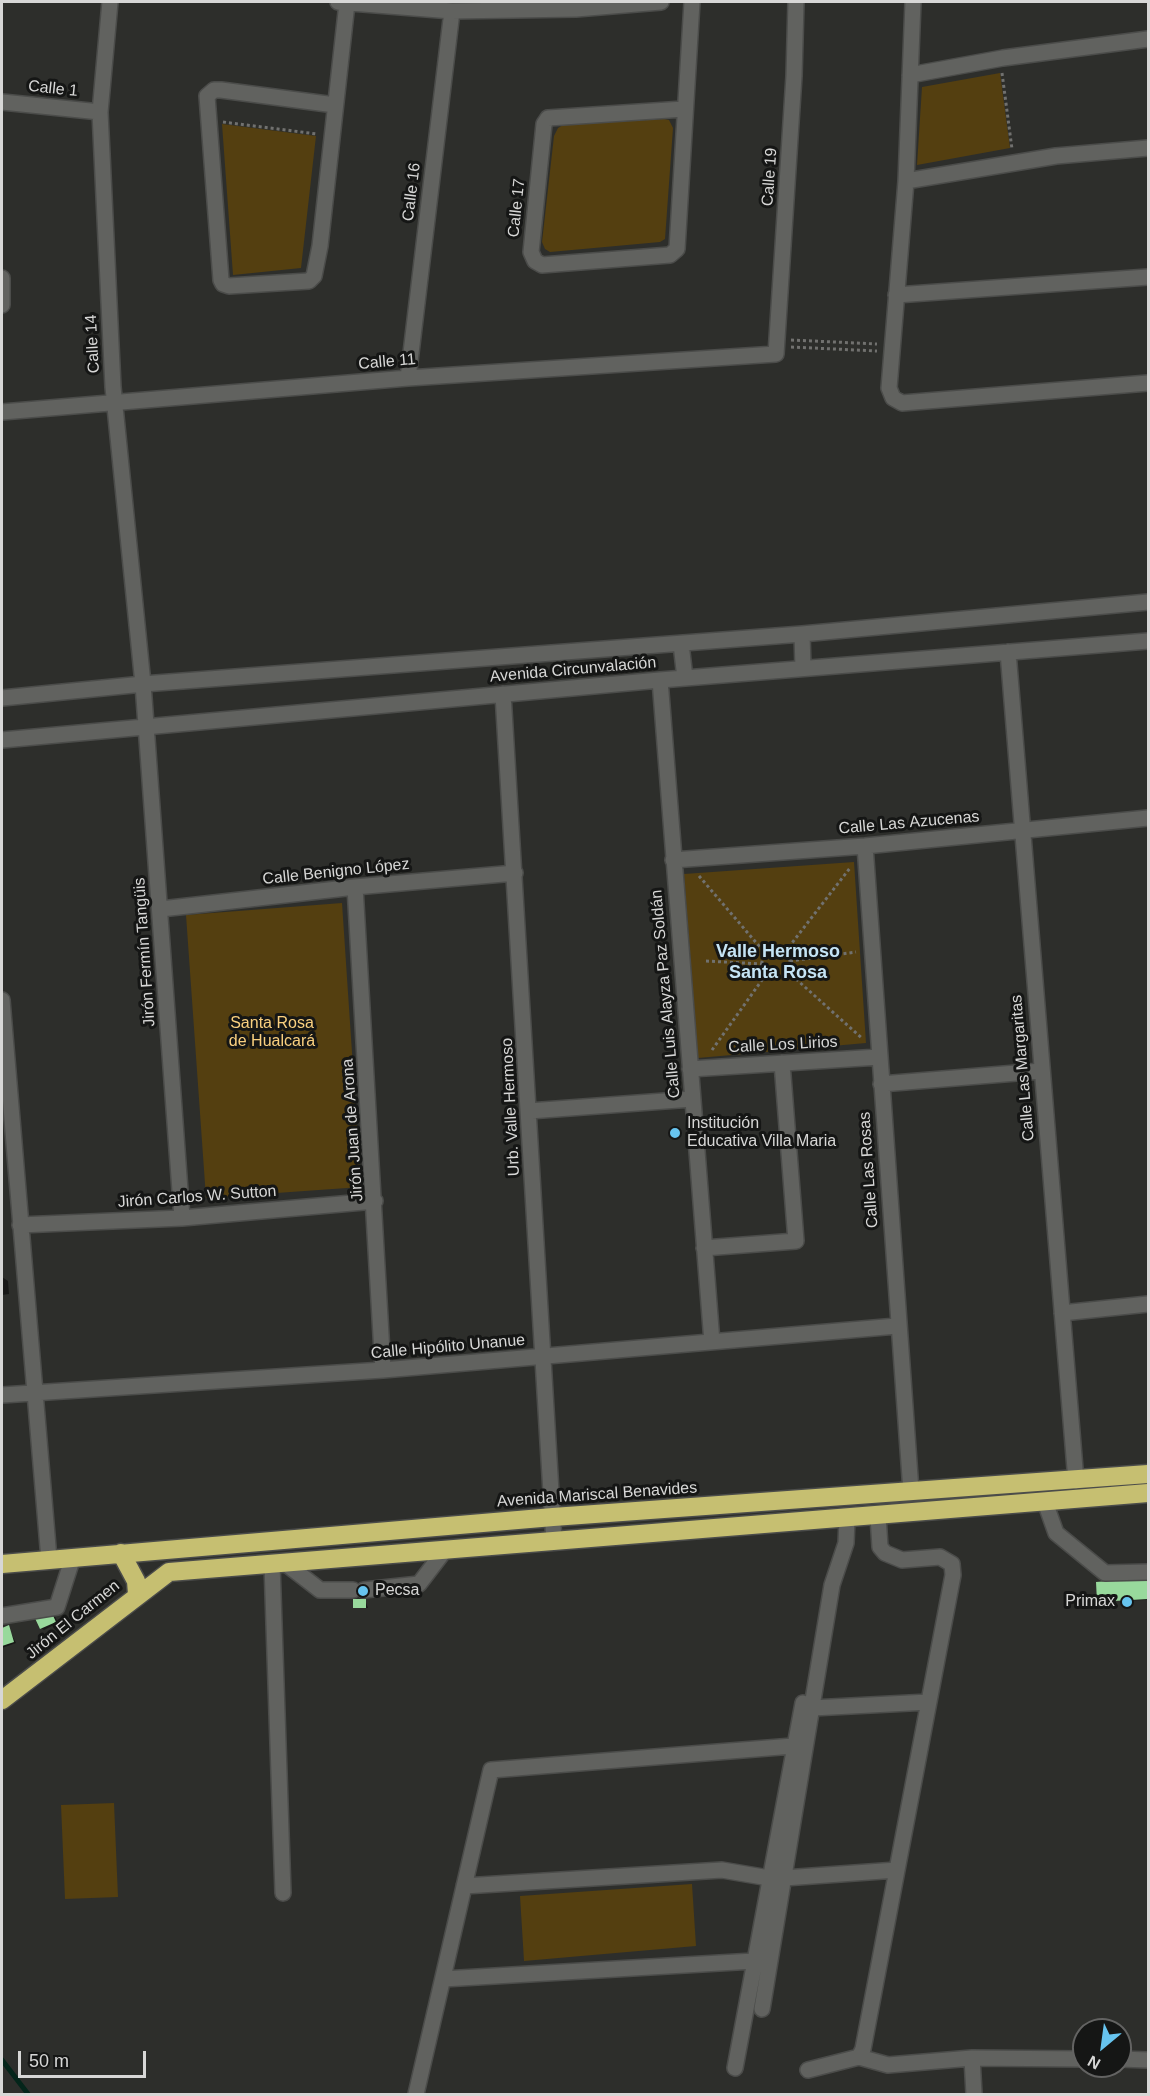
<!DOCTYPE html>
<meta charset="utf-8">
<style>
body{margin:0}
#map{position:relative;width:1150px;height:2096px;overflow:hidden;background:#2d2e2b;font-family:Helvetica,sans-serif}
canvas{display:block}
.frame{position:absolute;inset:0;border:3px solid #d7d7d6;pointer-events:none}
.north{position:absolute;left:1072px;top:2018px;width:60px;height:60px;box-sizing:border-box;background:#151615;border:2px solid #636362;border-radius:50%;rotate:209deg;font-size:16px;font-weight:700;line-height:24px;text-align:center;color:#d7d7d6}
.north::after{content:'';display:block;margin:auto;width:21px;height:27px;background:#67c4ef;clip-path:polygon(50% 0,100% 100%,50% 72%,0 100%)}
.scale{position:absolute;left:18px;top:2051px;width:128px;height:27px;box-sizing:border-box;border:3px solid #d7d7d6;border-top:0;padding-left:8px;font-size:18px;line-height:21px;white-space:nowrap;color:#d7d7d6;-webkit-text-stroke:4px #151615;paint-order:stroke}
</style>
<div id="map">
<canvas width="1150" height="2096"></canvas>
<div class="frame"></div>
<div class="north">N</div>
<div class="scale">50 m</div>
</div>
<script>
const context = document.querySelector('canvas').getContext('2d');
context.lineJoin = 'round';
function fillPath(path, color) {
  context.fillStyle = color;
  context.fill(path, 'evenodd');
}
function shape(rows) {
  const path = new Path2D();
  for (const r of rows) {
    if (r.length === 3) {
      path.moveTo(r[0] + r[2], r[1]);
      path.arc(r[0], r[1], r[2], 0, 2 * Math.PI);
      continue;
    }
    path.moveTo(r[0], r[1]);
    for (let i = 2; i < r.length; i += 2) path.lineTo(r[i], r[i + 1]);
  }
  return path;
}
function trace(path, color, width, dash) {
  context.strokeStyle = color;
  context.lineWidth = width;
  context.lineCap = dash ? 'butt' : 'round';
  context.setLineDash(dash || []);
  context.stroke(path);
}
function write(font, color, halo, rows, align = 'center') {
  context.font = font + ' Helvetica,sans-serif';
  context.lineWidth = 6;
  context.setLineDash([]);
  context.textBaseline = 'middle';
  context.strokeStyle = halo;
  context.fillStyle = color;
  for (const [text, x, y, turn = 0] of rows) {
    context.save();
    context.translate(x, y);
    context.rotate((+turn || 0) * Math.PI / 180);
    context.textAlign = isNaN(turn) ? turn : align;
    if (halo) context.strokeText(text, 0, 0);
    context.fillText(text, 0, 0);
    context.restore();
  }
}
fillPath(shape([
 [1000,73,1010,148,917,165,922,87],
 [664,119,669,120,673,128,665,239,660,242,550,252,545,249,542,242,554,136,558,128,563,125],
 [222,124,316,136,301,268,233,275],
 [854,862,866,1043,698,1058,684,874],
 [342,903,361,1187,206,1198,186,915],
 [114,1803,118,1897,65,1899,61,1805],
 [692,1884,696,1946,524,1961,520,1896]
]), '#543f10');
fillPath(shape([
 [2,1277,8,1281,9,1294,2,1295],
 [1148,1580,1148,1600,1098,1601,1097,1583],
 [365,1600,368,1608,354,1607],
 [52,1610,58,1623,44,1630,41,1628],
 [8,1627,16,1643,2,1648,2,1629]
]), '#0007');
trace(shape([
 [2,2060,28,2094]
]), '#04251a', 5);
fillPath(shape([
 [1148,1578,1148,1599,1097,1602,1096,1582],
 [353,1599,366,1599,366,1608,353,1608],
 [49,1607,56,1622,40,1629,33,1614],
 [9,1625,14,1642,2,1646,2,1628]
]), '#98d99c');
const minor = shape([
 [110,2,100,112,113,387,143,684,182,1218],
 [338,2,452,11,576,9,661,2],
 [913,2,906,181,889,388,893,398,902,403,1148,383],
 [910,75,1003,58,1148,39],
 [2,102,100,112],
 [335,105,221,90,214,90,207,96,221,280,223,284,229,286,309,281,314,276,320,246,347,3],
 [684,109,548,118,544,124,531,252,535,261,542,265,670,255,677,249,692,2],
 [906,181,1056,156,1148,148],
 [2,278,2,305],
 [896,295,1148,277],
 [408,378,452,11],
 [2,412,408,378,776,354,794,76,796,2],
 [802,634,803,668],
 [681,644,685,678],
 [1008,652,1076,1481],
 [660,680,712,1342],
 [503,694,554,1542],
 [2,698,143,684,802,634,1148,602],
 [2,740,660,680,1148,641],
 [865,846,911,1491],
 [673,860,865,846,1148,818],
 [355,887,383,1370],
 [161,909,355,887,515,873],
 [2,1000,49,1559],
 [690,1069,879,1057],
 [881,1084,1041,1071],
 [529,1111,692,1099],
 [20,1225,182,1218,375,1201],
 [704,1248,796,1241,782,1063],
 [1062,1313,1148,1304],
 [2,1395,383,1370,897,1326],
 [1045,1502,1056,1533,1105,1573,1148,1572],
 [285,1563,320,1590,353,1590],
 [272,1564,283,1893],
 [364,1590,419,1584,445,1550],
 [2,1616,57,1607,73,1557],
 [812,1708,929,1702],
 [784,1878,897,1870],
 [464,1886,722,1870,769,1878],
 [443,1979,754,1961],
 [762,2009,832,1585,846,1543,847,1519],
 [859,2057,888,2065,972,2058,1084,2059],
 [972,2058,974,2094],
 [1120,2059,1148,2060],
 [735,2068,803,1703],
 [808,2070,859,2057,863,2049,953,1575,952,1564,940,1557,902,1560,885,1553,880,1547,878,1516],
 [416,2094,491,1770,793,1746]
]);
const highway = shape([
 [121,1553,136,1581,137,1594],
 [2,1564,553,1517,1148,1474],
 [2,1700,169,1572,1148,1493]
]);
trace(minor, '#4b4c4a', 18);
trace(highway, '#4b4c4a', 21);
trace(shape([
 [1002,73,1012,149],
 [223,122,317,134],
 [791,340,877,344],
 [791,347,877,351],
 [699,876,765,953],
 [776,962,14],
 [785,952,850,868],
 [706,961,762,964],
 [790,961,856,952],
 [787,971,863,1039],
 [712,1050,767,973]
]), '#71716f', 3, [3, 3]);
trace(minor, '#61625f', 15);
trace(highway, '#c6bf71', 18);
for (const [x, y, r, color] of [
 [675,1133,6,"#67c4ef"],
 [363,1591,6,"#67c4ef"],
 [1127,1602,6,"#67c4ef"]
]) {
  const dot = new Path2D();
  dot.arc(x, y, r, 0, 2 * Math.PI);
  context.fillStyle = color;
  context.fill(dot);
  trace(dot, '#151615', 2);
}
write('16px', '#d7d7d6', '#151615', [
 ["Calle 1",53,89,6],
 ["Calle 19",770,177,-86],
 ["Calle 16",412,192,-83],
 ["Calle 17",517,208,-84],
 ["Calle 14",93,344,-93],
 ["Calle 11",387,362,-5],
 ["Avenida Circunvalación",573,670,-5],
 ["Calle Las Azucenas",909,823,-5],
 ["Calle Benigno López",336,872,-6],
 ["Jirón Fermín Tangüis",145,952,-94],
 ["Calle Luis Alayza Paz Soldán",666,994,-95],
 ["Calle Los Lirios",783,1045,-3],
 ["Calle Las Margaritas",1023,1068,-95],
 ["Urb. Valle Hermoso",511,1107,-93],
 ["Jirón Juan de Arona",353,1130,-94],
 ["Calle Las Rosas",869,1170,-94],
 ["Jirón Carlos W. Sutton",197,1197,-4],
 ["Calle Hipólito Unanue",448,1347,-5],
 ["Avenida Mariscal Benavides",597,1495,-4],
 ["Jirón El Carmen",73,1620,-39]
]);
write('16px', '#fad07f', '#151615', [
 ["Santa Rosa",272,1024],
 ["de Hualcará",272,1042]
]);
write('16px', '#d7d7d6', '#151615', [
 ["Institución",687,1124],
 ["Educativa Villa Maria",687,1142],
 ["Pecsa",375,1591],
 ["Primax",1115,1602,"right"]
], 'left');
write('bold 18px', '#c5e4f5', '#151615', [
 ["Valle Hermoso",778,952],
 ["Santa Rosa",778,973]
]);
</script>
